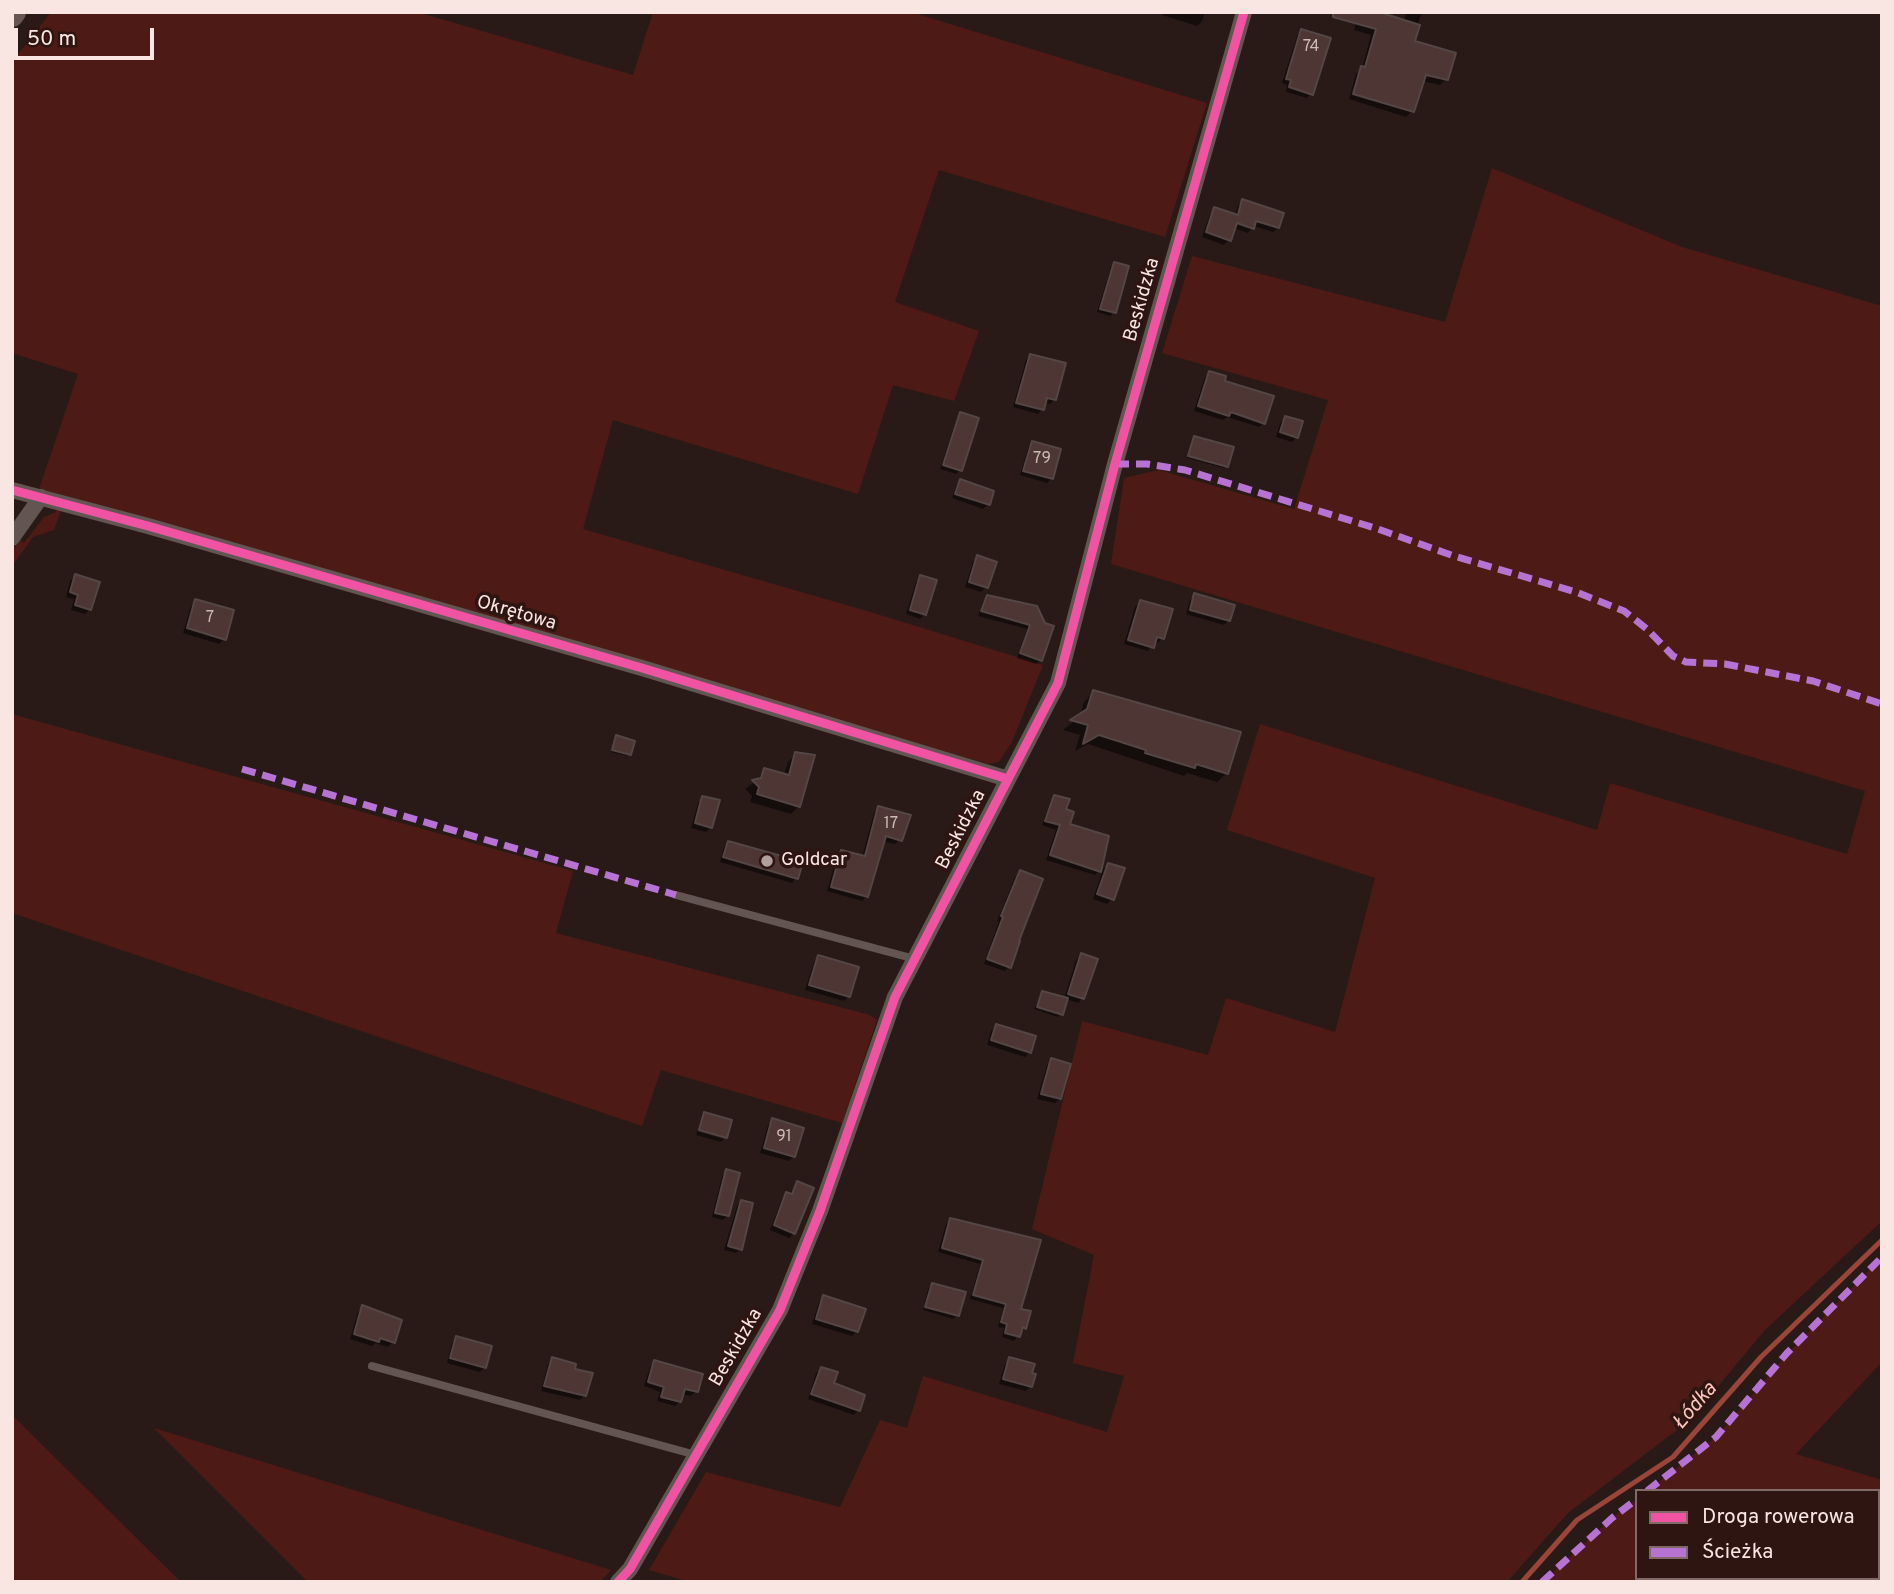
<!DOCTYPE html>
<meta charset="utf-8">
<style>
body{margin:0}
#map{position:relative;width:1894px;height:1594px;overflow:hidden;background:#291a18;font-family:Overpass,sans-serif}
canvas{display:block}
.frame{position:absolute;inset:0;border:14px solid #f9e6e3;pointer-events:none}
.legend{position:absolute;left:1635px;top:1489px;width:245px;height:91px;box-sizing:border-box;background:#2f1512;border:2px solid #806966;margin:0;padding:9px 12px;list-style:none;font-size:21px;color:#f9e6e3}
.legend li{display:flex;align-items:center;gap:14px;height:35px}
.legend b{width:35px;border:2px solid #806966}
.scale{position:absolute;left:14px;top:28px;width:140px;height:32px;box-sizing:border-box;border:4px solid #f9e6e3;border-top:0;padding-left:9px;font-size:21px;line-height:24px;white-space:nowrap;color:#f9e6e3;-webkit-text-stroke:5px #2f1512;paint-order:stroke}
</style>
<div id="map">
<canvas width="1894" height="1594"></canvas>
<div class="frame"></div>
<ul class="legend">
<li><b style="height:9px;background:#f153a3"></b>Droga rowerowa</li>
<li><b style="height:9px;background:#b673d3"></b>Ścieżka</li>
</ul>
<div class="scale">50 m</div>
</div>
<script>
const context = document.querySelector('canvas').getContext('2d');
context.lineJoin = 'round';
function fillPath(path, color) {
  context.fillStyle = color;
  context.fill(path, 'evenodd');
}
function shape(rows) {
  const path = new Path2D();
  for (const r of rows) {
    path.moveTo(r[0], r[1]);
    for (let i = 2; i < r.length; i += 2) path.lineTo(r[i], r[i + 1]);
  }
  return path;
}
function trace(path, color, width, dash) {
  context.strokeStyle = color;
  context.lineWidth = width;
  context.lineCap = dash ? 'butt' : 'round';
  context.setLineDash(dash || []);
  context.stroke(path);
}
function write(font, color, halo, rows, align = 'center') {
  context.font = font + ' Overpass,sans-serif';
  context.lineWidth = 7;
  context.setLineDash([]);
  context.textBaseline = 'middle';
  context.strokeStyle = halo;
  context.fillStyle = color;
  for (const [text, x, y, turn = 0] of rows) {
    context.save();
    context.translate(x, y);
    context.rotate((+turn || 0) * Math.PI / 180);
    context.textAlign = isNaN(turn) ? turn : align;
    if (halo) context.strokeText(text, 0, 0);
    context.fillText(text, 0, 0);
    context.restore();
  }
}
fillPath(shape([
 [51,12,417,12,633,75,653,12,911,12,1207,103,1165,237,939,170,895,302,979,331,954,401,893,385,858,494,613,420,583,529,867,611,1043,665,1012,742,999,762,988,764,39,489,78,374,12,353,12,62],
 [1492,168,1682,247,1882,306,1882,1221,1765,1330,1690,1420,1568,1513,1507,1582,690,1582,649,1570,706,1472,840,1507,880,1420,907,1428,923,1376,1107,1432,1124,1376,1073,1363,1094,1255,1032,1229,1082,1021,1208,1055,1226,998,1335,1032,1375,878,1227,830,1260,724,1597,830,1610,783,1847,854,1865,791,1111,564,1124,478,1159,470,1294,509,1328,400,1162,353,1192,256,1445,322],
 [57,508,62,508,54,530,33,537,12,566,12,550,20,540,24,543,44,517,56,512],
 [12,714,573,871,556,933,870,1015,877,1020,842,1123,661,1070,642,1126,12,913],
 [1882,1257,1882,1362,1796,1454,1882,1480,1882,1582,1542,1582,1612,1518,1637,1499,1637,1578,1878,1578,1878,1491,1647,1491,1716,1437,1788,1353],
 [12,1415,181,1582,12,1582],
 [154,1428,611,1570,600,1582,308,1582]
]), '#4e1a15');
fillPath(shape([
 [1163,12,1205,12,1202,21,1197,26,1162,15],
 [1407,12,1422,12,1412,42,1446,79,1440,85,1422,81,1412,111,1406,117,1349,99,1356,74,1362,68,1371,35,1354,30,1358,16,1403,22],
 [1301,31,1311,94,1307,98,1286,92,1287,85,1282,83,1297,36],
 [1243,201,1278,228,1273,232,1253,226,1248,233,1233,228,1229,240,1224,245,1202,237,1210,214,1215,209,1235,216,1238,206],
 [1114,264,1114,312,1110,316,1097,312,1111,267],
 [1031,356,1055,399,1050,404,1044,402,1042,409,1038,414,1013,407,1026,360],
 [1210,373,1264,423,1259,427,1227,417,1223,420,1194,411,1205,377],
 [961,414,960,470,956,474,940,469,957,418],
 [1285,418,1297,437,1292,442,1276,437,1280,423],
 [1194,438,1226,466,1224,468,1187,458],
 [1033,443,1052,478,1047,483,1020,475,1028,448],
 [961,481,992,492,988,504,983,509,952,498,956,486],
 [978,557,995,563,986,587,981,592,965,587,973,562],
 [75,576,90,609,85,614,71,610,74,599,66,597,70,581],
 [921,577,925,614,920,619,906,614,916,582],
 [1195,595,1229,620,1224,625,1186,614,1190,600],
 [987,597,1036,608,1041,660,1036,664,1017,658,1027,629,978,616,983,601],
 [196,601,224,639,219,644,183,633,191,606],
 [1140,602,1162,638,1158,643,1154,642,1148,651,1124,644,1135,607],
 [1094,692,1227,773,1217,782,1187,773,1184,776,1088,744,1075,751,1080,735,1063,730,1080,716,1084,702],
 [615,739,633,742,627,756,611,752],
 [796,754,799,806,791,814,750,802,752,796,745,789,756,781,765,770,784,775,788,762],
 [1055,797,1064,810,1068,826,1099,871,1095,875,1046,860,1056,830,1042,825,1051,801],
 [702,798,711,827,706,832,691,828,698,803],
 [879,808,900,840,895,844,882,841,867,896,862,901,827,891,837,856,842,852,862,857,874,813],
 [729,843,796,878,792,883,720,862,724,847],
 [1108,865,1112,899,1107,904,1093,899,1103,869],
 [1020,872,1009,967,1005,971,984,964,999,921,997,921,1015,877],
 [1081,955,1083,998,1078,1003,1066,999,1061,1014,1058,1017,1034,1009,1042,993,1064,999,1076,960],
 [819,957,849,996,844,1001,805,990,814,962],
 [996,1026,1030,1052,1025,1057,987,1045,991,1031],
 [1052,1060,1060,1099,1055,1103,1037,1099,1047,1065],
 [773,1120,794,1156,789,1161,760,1153,768,1125],
 [697,1131,724,1139,721,1142,696,1135],
 [727,1171,738,1174,727,1216,723,1220,712,1217,722,1176],
 [797,1183,794,1233,789,1238,770,1230,782,1199,787,1194,789,1195],
 [741,1201,740,1249,736,1253,724,1250,737,1206],
 [951,1220,1039,1241,1019,1310,1025,1328,1014,1341,1002,1337,1004,1328,998,1327,1003,1308,970,1299,980,1264,938,1252,946,1224],
 [932,1285,957,1315,953,1319,923,1310,928,1289],
 [824,1297,857,1331,852,1336,812,1324,819,1302],
 [363,1307,393,1342,388,1347,375,1343,372,1346,350,1339,358,1312],
 [457,1338,485,1367,480,1372,447,1363,452,1343],
 [553,1359,573,1370,585,1395,580,1400,541,1391,548,1364],
 [1010,1359,1030,1386,1026,1391,999,1384,1005,1364],
 [655,1362,696,1391,691,1396,682,1394,680,1401,675,1406,657,1401,660,1392,644,1386,650,1367],
 [821,1369,832,1384,858,1410,854,1415,808,1399,816,1373]
]), '#0007');
trace(shape([
 [1522,1582,1577,1520,1673,1457,1761,1357,1882,1240]
]), '#99453a', 5);
const building = shape([
 [1333,12,1379,12,1420,25,1415,41,1456,53,1448,80,1426,75,1414,112,1353,94,1361,66,1365,67,1376,29,1333,17,1333,12],
 [1301,29,1331,38,1313,95,1289,87,1291,80,1286,79,1301,29],
 [1242,199,1284,213,1279,228,1256,221,1254,229,1237,223,1231,241,1206,232,1214,207,1238,215,1242,199],
 [1114,262,1129,266,1116,313,1100,309,1114,262],
 [1030,354,1066,363,1056,400,1047,398,1044,410,1016,403,1030,354],
 [1209,371,1226,376,1225,381,1274,396,1265,424,1231,412,1229,416,1198,406,1209,371],
 [960,412,979,418,962,471,943,465,960,412],
 [1285,416,1303,421,1298,438,1280,432,1285,416],
 [1194,436,1234,447,1228,467,1188,456,1194,436],
 [1032,441,1061,449,1053,479,1023,471,1032,441],
 [960,479,994,491,990,505,955,494,960,479],
 [977,555,997,562,988,588,969,582,977,555],
 [75,574,100,582,91,610,75,605,78,595,70,592,75,574],
 [920,575,937,580,926,615,910,610,920,575],
 [1194,593,1235,605,1230,621,1190,610,1194,593],
 [987,595,1037,606,1045,623,1054,626,1042,661,1020,653,1030,625,981,611,987,595],
 [195,599,234,610,226,640,187,628,195,599],
 [1140,600,1173,609,1164,639,1157,637,1154,648,1128,640,1140,600],
 [1093,690,1241,732,1228,774,1196,764,1195,768,1145,753,1146,750,1099,735,1083,744,1088,725,1070,720,1087,709,1093,690],
 [616,735,635,741,631,755,612,750,616,735],
 [795,752,815,755,800,807,757,794,759,787,752,780,761,778,764,768,789,775,795,752],
 [1054,795,1070,799,1066,809,1074,812,1070,824,1109,836,1101,872,1050,855,1060,825,1045,821,1054,795],
 [702,796,720,800,712,828,695,823,702,796],
 [878,806,911,815,902,841,886,836,868,897,831,887,841,850,865,856,878,806],
 [728,841,803,862,798,879,723,857,728,841],
 [1108,863,1125,868,1114,900,1097,894,1108,863],
 [1020,870,1043,879,1019,941,1020,941,1011,968,987,959,1003,917,1001,916,1020,870],
 [1081,953,1098,959,1084,999,1068,994,1081,953],
 [818,955,859,967,850,997,809,985,818,955],
 [1042,991,1068,998,1063,1015,1037,1007,1042,991],
 [996,1024,1036,1036,1031,1053,991,1040,996,1024],
 [1051,1058,1071,1064,1061,1099,1041,1094,1051,1058],
 [704,1112,732,1120,727,1138,699,1130,704,1112],
 [772,1118,804,1128,795,1157,764,1148,772,1118],
 [726,1169,740,1173,729,1216,715,1213,726,1169],
 [797,1181,814,1188,795,1234,774,1225,786,1192,792,1194,797,1181],
 [741,1200,753,1203,742,1250,728,1246,741,1200],
 [950,1218,1041,1240,1021,1309,1031,1311,1026,1329,1023,1327,1020,1337,1005,1333,1007,1324,1001,1322,1006,1304,973,1295,983,1260,942,1248,950,1218],
 [932,1283,966,1292,959,1316,925,1307,932,1283],
 [823,1295,866,1309,858,1332,816,1319,823,1295],
 [362,1305,402,1320,395,1343,380,1338,379,1342,354,1334,362,1305],
 [456,1336,492,1346,486,1368,450,1358,456,1336],
 [552,1357,576,1364,575,1369,593,1373,586,1396,544,1386,552,1357],
 [1009,1357,1035,1364,1032,1373,1036,1374,1032,1387,1003,1379,1009,1357],
 [654,1360,703,1374,698,1392,685,1389,681,1402,661,1397,664,1387,648,1382,654,1360],
 [821,1367,838,1372,834,1383,865,1395,860,1411,811,1394,821,1367]
]);
fillPath(building, '#4d3633');
trace(building, '#544644', 2);
trace(shape([
 [676,895,915,959],
 [372,1366,696,1455]
]), '#635552', 8);
trace(shape([
 [12,490,148,526,642,668,1008,779],
 [12,538,41,497],
 [618,1582,630,1569,780,1310,820,1211,895,997,1058,683,1115,464,1244,12]
]), '#635552', 16);
trace(shape([
 [12,15,14,12]
]), '#665551', 24);
trace(shape([
 [1115,464,1147,464,1185,470,1375,528,1454,556,1576,592,1624,611,1647,629,1673,656,1686,662,1725,664,1813,681,1882,704],
 [242,769,676,895],
 [1647,1491,1716,1437,1787,1353,1882,1257],
 [1542,1582,1612,1518,1637,1499]
]), '#b673d3', 7, [14, 7]);
trace(shape([
 [12,490,148,526,642,668,1008,779],
 [618,1582,630,1569,780,1310,820,1211,895,997,1058,683,1115,464,1244,12]
]), '#f153a3', 9);
for (const [x, y, r, color] of [
 [767,861,7,"#b09f9c"]
]) {
  const dot = new Path2D();
  dot.arc(x, y, r, 0, 2 * Math.PI);
  context.fillStyle = color;
  context.fill(dot);
  trace(dot, '#2f1512', 2.5);
}
write('16px', '#cebab7', null, [
 ["74",1311,48],
 ["79",1042,460],
 ["7",210,619],
 ["17",891,825],
 ["91",784,1138]
]);
write('19px', '#f9e6e3', '#2f1512', [
 ["Beskidzka",1143,300,-74],
 ["Okrętowa",516,614,16],
 ["Beskidzka",962,830,-63],
 ["Beskidzka",737,1348,-60]
]);
write('19px', '#f9e6e3', '#2f1512', [
 ["Goldcar",781,861]
], 'left');
write('italic 21px', '#fbc6bd', '#2f1512', [
 ["Łódka",1696,1407,-49]
]);
</script>
